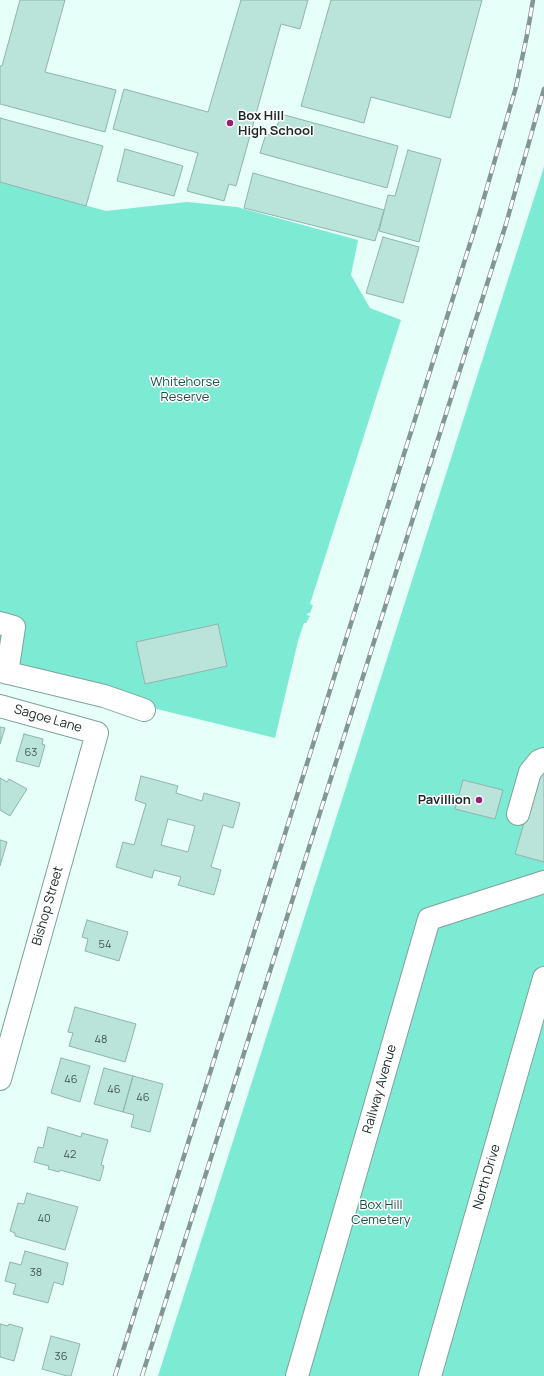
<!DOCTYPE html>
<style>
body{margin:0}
canvas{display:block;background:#e6fff8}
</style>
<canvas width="544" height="1376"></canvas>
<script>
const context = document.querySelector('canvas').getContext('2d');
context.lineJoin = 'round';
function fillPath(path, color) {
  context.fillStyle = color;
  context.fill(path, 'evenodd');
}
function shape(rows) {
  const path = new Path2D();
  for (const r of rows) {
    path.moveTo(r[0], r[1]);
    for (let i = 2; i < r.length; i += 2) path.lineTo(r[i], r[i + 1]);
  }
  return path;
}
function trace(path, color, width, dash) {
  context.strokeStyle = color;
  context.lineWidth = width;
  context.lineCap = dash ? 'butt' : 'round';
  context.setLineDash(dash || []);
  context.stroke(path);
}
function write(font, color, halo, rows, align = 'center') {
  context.font = font + ' Manrope,sans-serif';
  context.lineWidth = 3;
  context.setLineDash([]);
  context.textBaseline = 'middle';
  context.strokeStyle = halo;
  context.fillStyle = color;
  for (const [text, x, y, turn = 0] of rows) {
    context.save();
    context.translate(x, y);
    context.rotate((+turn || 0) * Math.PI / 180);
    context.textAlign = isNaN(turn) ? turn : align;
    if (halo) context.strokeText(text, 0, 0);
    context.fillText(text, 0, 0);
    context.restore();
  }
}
fillPath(shape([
 [544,166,544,1376,158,1376,543,170],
 [0,182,106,211,187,202,237,207,358,240,351,275,370,308,401,320,310,604,313,605,310,613,308,613,307,615,310,616,306,623,304,623,298,641,275,738,104,696,0,668]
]), '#7debd4');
const building = shape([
 [20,0,65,0,45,72,116,90,105,132,0,104,0,66,2,66,20,0],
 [241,0,308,0,300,29,281,24,236,186,229,184,224,201,187,191,198,153,113,129,124,89,208,112,241,0],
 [331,0,482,0,450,118,371,97,364,123,301,106,331,0],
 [281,114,398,146,387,188,260,153,266,134,274,136,281,114],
 [0,118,103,146,86,206,0,182,0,118],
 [125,149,183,166,174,196,117,181,125,149],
 [408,150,441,159,419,242,379,231,388,195,395,196,408,150],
 [253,173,384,210,375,241,244,208,253,173],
 [383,237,419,247,403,303,366,293,383,237],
 [218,624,227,666,145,684,136,642,218,624],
 [0,727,5,728,0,744,0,727],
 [24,734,43,739,42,744,45,745,39,767,16,761,24,734],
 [544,754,544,862,515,854,544,754],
 [141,776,178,786,176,793,202,801,204,793,240,803,233,828,223,825,211,867,221,870,214,895,178,885,181,877,154,870,152,878,116,867,123,842,134,845,146,804,135,800,141,776],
 [168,819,195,826,188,852,161,845,168,819],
 [0,778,7,782,9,779,27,789,10,816,0,810,0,778],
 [463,780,503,790,495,819,455,809,463,780],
 [0,840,7,842,0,866,0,840],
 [87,920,128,932,119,961,85,951,88,939,82,937,87,920],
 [75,1007,136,1024,125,1062,69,1046,73,1033,68,1032,75,1007],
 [61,1058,90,1066,80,1102,51,1093,61,1058],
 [104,1068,133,1076,123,1112,94,1104,104,1068],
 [133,1076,163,1084,150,1132,131,1127,134,1115,123,1112,133,1076],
 [48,1127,81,1137,82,1133,108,1140,101,1165,104,1166,100,1181,60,1170,59,1172,48,1169,49,1166,34,1162,38,1147,43,1148,48,1127],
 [27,1193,78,1207,65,1250,15,1236,15,1233,10,1231,18,1203,24,1204,27,1193],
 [25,1251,68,1263,63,1285,54,1282,48,1303,13,1294,16,1284,5,1281,10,1262,21,1265,25,1251],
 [0,1324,8,1326,9,1324,23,1328,14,1361,0,1357,0,1324],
 [51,1336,80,1344,71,1376,67,1376,42,1369,51,1336]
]);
fillPath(building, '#bae3d9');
trace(building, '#8eb5ac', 1);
const minor = shape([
 [0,623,14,627,7,673],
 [0,671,104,696,144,710],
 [0,706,97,733,0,1079],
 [518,814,530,772,539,761,544,759],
 [297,1376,429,919,544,882],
 [430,1376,544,978]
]);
trace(minor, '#7ca299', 24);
trace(minor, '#fff', 22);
const rail = shape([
 [115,1376,479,215,516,87,527,35,533,0],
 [142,1376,506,224,544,89]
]);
trace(rail, '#839792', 4.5);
trace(rail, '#fff', 3, [9]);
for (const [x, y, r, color] of [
 [230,123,4,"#991e76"],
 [479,800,4,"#991e76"]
]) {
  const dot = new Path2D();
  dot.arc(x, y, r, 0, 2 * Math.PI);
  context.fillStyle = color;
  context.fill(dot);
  trace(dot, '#fff', 1.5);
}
write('11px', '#435854', null, [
 ["63",31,753],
 ["54",105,945],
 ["48",101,1040],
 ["46",71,1080],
 ["46",114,1090],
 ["46",143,1098],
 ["42",70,1155],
 ["40",44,1219],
 ["38",36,1273],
 ["36",61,1357]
]);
write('bold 13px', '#1b2a27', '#fff', [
 ["Box Hill",238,116],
 ["High School",238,131],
 ["Pavillion",471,800,"right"]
], 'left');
write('13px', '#185247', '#fff', [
 ["Whitehorse",185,382],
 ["Reserve",185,397],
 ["Box Hill",381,1205],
 ["Cemetery",381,1220]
]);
write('13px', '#1b2a27', '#fff', [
 ["Sagoe Lane",48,719,16],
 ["Bishop Street",48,906,-74],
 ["Railway Avenue",380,1089,-74],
 ["North Drive",487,1177,-74]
]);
</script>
